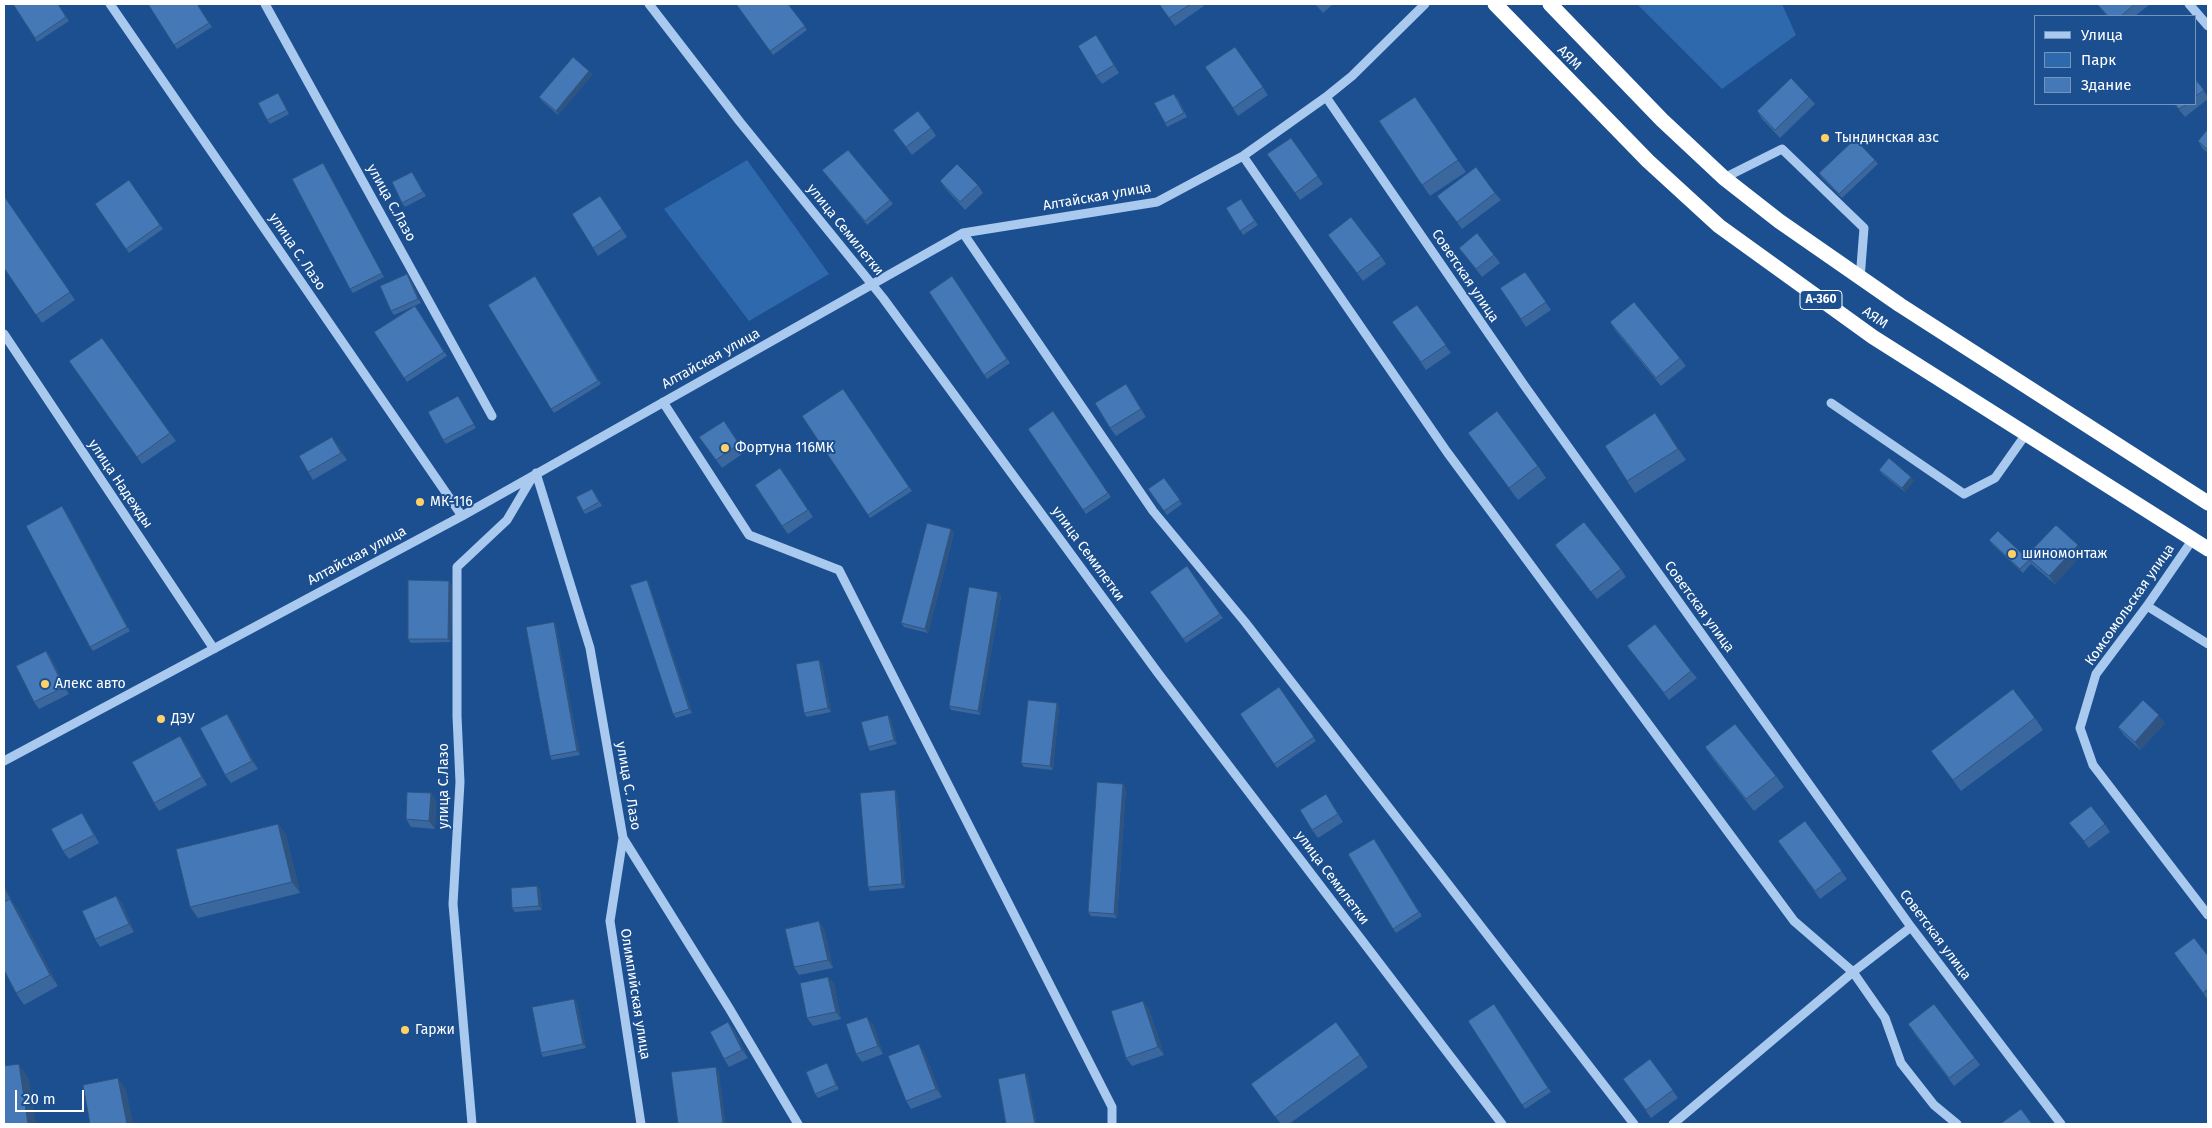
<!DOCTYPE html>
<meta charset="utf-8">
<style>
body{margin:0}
#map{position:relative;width:2212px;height:1128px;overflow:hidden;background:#1b4f8f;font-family:"Fira Sans",sans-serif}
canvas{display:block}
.frame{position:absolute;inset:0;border:5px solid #fff;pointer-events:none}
.legend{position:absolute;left:2034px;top:15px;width:162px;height:90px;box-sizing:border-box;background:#1b4f8f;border:1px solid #7695bc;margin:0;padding:6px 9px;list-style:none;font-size:15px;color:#fff}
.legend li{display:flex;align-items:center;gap:10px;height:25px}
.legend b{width:25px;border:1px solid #7695bc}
.scale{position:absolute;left:15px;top:1090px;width:69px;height:22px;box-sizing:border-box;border:2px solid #fff;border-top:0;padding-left:6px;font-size:15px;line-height:18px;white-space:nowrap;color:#fff;-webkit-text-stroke:4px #1b4f8f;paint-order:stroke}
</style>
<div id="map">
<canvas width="2212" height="1128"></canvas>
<div class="frame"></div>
<ul class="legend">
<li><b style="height:6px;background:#a9c9ee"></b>Улица</li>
<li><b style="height:14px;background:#2e69ad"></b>Парк</li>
<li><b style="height:14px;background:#4478b7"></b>Здание</li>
</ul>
<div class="scale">20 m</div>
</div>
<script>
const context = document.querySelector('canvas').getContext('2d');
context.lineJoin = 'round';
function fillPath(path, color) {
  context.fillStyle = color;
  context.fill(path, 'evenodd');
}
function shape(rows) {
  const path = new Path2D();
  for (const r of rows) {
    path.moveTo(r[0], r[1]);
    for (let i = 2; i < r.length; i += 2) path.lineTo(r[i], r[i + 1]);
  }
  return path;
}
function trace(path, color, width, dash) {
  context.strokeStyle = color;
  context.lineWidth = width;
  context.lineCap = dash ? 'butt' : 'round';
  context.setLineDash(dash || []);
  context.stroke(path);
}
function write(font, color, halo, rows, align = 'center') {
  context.font = font + ' "Fira Sans",sans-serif';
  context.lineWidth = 4;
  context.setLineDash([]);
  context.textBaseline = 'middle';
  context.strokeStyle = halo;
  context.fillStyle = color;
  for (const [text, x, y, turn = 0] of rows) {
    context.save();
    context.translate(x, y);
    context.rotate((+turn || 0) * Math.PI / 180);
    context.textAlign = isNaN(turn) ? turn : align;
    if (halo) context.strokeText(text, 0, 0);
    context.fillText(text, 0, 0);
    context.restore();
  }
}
fillPath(shape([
 [1637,4,1782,4,1796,35,1722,89],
 [747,160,829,274,749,321,664,209]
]), '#2e69ad');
trace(shape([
 [110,4,462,516],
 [265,4,492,416],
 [649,4,740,122,883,298,1158,673,1502,1124],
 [2189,4,2208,26],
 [1326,97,1524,385,1911,927,2061,1124],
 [1243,156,1447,452,1794,921,1853,972,1885,1018,1901,1063,1934,1105,1957,1124],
 [1724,178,1782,149,1864,228,1860,279],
 [963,233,1153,511,1245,622,1634,1124],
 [4,334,214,649],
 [663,402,749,535,839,570,1112,1107,1112,1124],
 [1831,403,1964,494,1995,478,2026,434],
 [536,473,590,648,623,838,729,1008,798,1124],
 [2193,539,2147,606,2096,674,2080,728,2093,765,2208,915],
 [2147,606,2208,644],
 [4,761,462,516,963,233,1157,202,1243,156,1326,97,1352,76,1425,4],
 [623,838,610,921,641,1124],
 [472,1124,453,904,460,782,457,716,457,567,507,520,533,476],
 [1673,1124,1853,972,1911,927]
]), '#a9c9ee', 9);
trace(shape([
 [1495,4,1648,161,1719,226,1873,337,2208,549],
 [1550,4,1662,120,1724,178,1779,221,1900,305,2208,503]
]), '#fff', 15);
fillPath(shape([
 [13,4,58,4,69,21,37,42],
 [148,4,197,4,212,27,177,49],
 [736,4,788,4,807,30,773,55],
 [1159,4,1202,4,1204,6,1175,26],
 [1315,4,1333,4,1323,13],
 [2097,4,2148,4,2149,5,2135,16,2107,16],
 [1101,43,1119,73,1102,84,1096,76],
 [1235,47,1268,95,1238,116,1205,67],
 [589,71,592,75,558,115,542,101,539,97],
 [2196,80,2208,97,2208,99,2185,117,2174,104,2196,104],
 [278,93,289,114,270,124,267,120],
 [1177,97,1187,117,1167,127,1165,123],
 [1415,97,1466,172,1430,196,1379,121],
 [1809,97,1815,104,1780,138,1762,119,1757,111],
 [931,128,936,136,912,155,893,130],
 [2208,129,2208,153,2203,149,2198,141],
 [1291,138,1323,184,1300,200,1267,154],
 [1875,160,1878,164,1842,198,1821,177,1819,173],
 [323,163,384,277,353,293,350,289],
 [822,170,890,200,893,204,867,225],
 [412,172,426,196,405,207,402,203],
 [129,180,163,229,129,253,95,204],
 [940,181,978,185,983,193,965,210,945,188],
 [1495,193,1501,200,1462,229,1437,196],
 [4,196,75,300,42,323,4,268],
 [1241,199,1258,225,1243,235,1226,208],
 [606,204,627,237,598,256,593,248],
 [1328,235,1381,256,1386,264,1363,281],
 [1459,248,1494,255,1500,263,1482,277],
 [1525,272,1551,310,1526,327,1500,288],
 [535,276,601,384,554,413,551,409],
 [952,276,1010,363,987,379,929,292],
 [410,278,421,303,394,315,391,311],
 [1417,305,1451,353,1426,370,1392,322],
 [415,306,447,356,407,382,374,332],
 [1610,322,1680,358,1686,366,1661,386,1615,330],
 [102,338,176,441,142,464,69,361],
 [843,389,912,491,870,518,802,416],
 [1131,392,1146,417,1116,436,1110,428],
 [458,396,476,428,446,444,443,440],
 [1053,411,1111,497,1086,514,1028,429],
 [1655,413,1686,460,1635,493,1627,481],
 [724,421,745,452,722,468,699,437],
 [1468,433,1538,466,1546,478,1518,500],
 [338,445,347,460,313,480,308,472],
 [1879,470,1914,480,1905,492,1882,474],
 [786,476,813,517,788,534,782,526],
 [1164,478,1182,504,1167,515,1148,489],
 [595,493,602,506,585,514,583,511],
 [65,510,130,631,93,651,90,647],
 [951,529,954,533,928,633,904,627,901,623],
 [1989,540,2029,560,2031,564,2023,573,1992,544],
 [1555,545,1621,569,1626,577,1597,599],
 [2083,553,2055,584,2031,564,2026,556],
 [1187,566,1223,618,1186,643,1150,592],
 [647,580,649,584,692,713,676,718,673,714],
 [452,585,451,642,411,643,408,639],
 [998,592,1001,596,980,715,951,710,949,706],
 [556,626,580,755,552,760,550,756],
 [1627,646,1691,671,1697,678,1669,700],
 [46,651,51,658,69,694,39,709,34,702],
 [819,660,822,664,831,712,807,717,804,713],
 [1279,687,1316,741,1277,768,1240,714],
 [1057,703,1059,707,1053,770,1024,767,1021,763],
 [2035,718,2043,730,1961,791,1931,751],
 [891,719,897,744,870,751,868,747],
 [232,721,258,769,231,783,225,775],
 [2165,723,2140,750,2124,735,2118,727],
 [186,744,207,785,159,811,154,803],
 [1705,747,1776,776,1784,787,1754,811,1713,759],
 [1126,788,1117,918,1091,916,1088,912],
 [895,790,897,794,905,888,870,891,868,887],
 [431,793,436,801,435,829,411,827,406,819],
 [1331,802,1343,822,1318,838,1312,830],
 [82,813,87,821,99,843,69,859,63,851],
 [1805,821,1847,879,1820,899,1778,841],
 [2069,823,2105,824,2110,832,2089,848],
 [278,824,286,835,300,893,198,918,190,907],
 [1374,839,1422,916,1396,933,1393,929],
 [4,884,11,900,18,910,58,986,24,1005,16,993,4,970],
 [537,886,540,890,542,910,515,912,512,908],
 [116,896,122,903,134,932,100,947,95,939],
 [819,921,824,929,833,968,799,975,794,967],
 [2174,953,2208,956,2208,1000],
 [828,977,834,984,841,1019,813,1026,807,1018],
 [574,999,577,1003,586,1048,543,1057,541,1053],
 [1494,1004,1551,1092,1525,1109,1468,1021],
 [1149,1009,1164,1055,1132,1066,1126,1058],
 [728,1022,734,1030,748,1058,729,1067,724,1059],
 [873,1024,883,1054,862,1062,856,1054],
 [1913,1032,1975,1058,1980,1065,1954,1086],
 [924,1052,942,1097,911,1109,906,1101],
 [1360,1055,1368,1067,1289,1124,1281,1124,1251,1084],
 [1650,1059,1678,1098,1651,1118,1623,1079],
 [827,1063,829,1067,839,1089,818,1098,815,1094]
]), '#3a679d');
fillPath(shape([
 [589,71,592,75,558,115,556,111],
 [323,163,326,167,384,277,382,273],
 [407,274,410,278,421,303,418,299],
 [1655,413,1664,425,1686,460,1678,449],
 [332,437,338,445,347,460,341,453],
 [1911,477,1914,480,1905,492,1902,488],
 [62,506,65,510,130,631,127,627],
 [951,529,954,533,928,633,925,629],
 [2078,545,2083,553,2055,584,2049,576],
 [647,580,649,584,692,713,689,709],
 [449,581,452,585,451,642,448,639],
 [998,592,1001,596,980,715,978,711],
 [554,622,556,626,580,755,577,751],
 [46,651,51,658,69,694,64,687],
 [819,660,822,664,831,712,828,708],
 [1057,703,1059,707,1053,770,1050,766],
 [227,714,232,721,258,769,252,761],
 [888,715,891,719,897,744,894,740],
 [2159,715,2165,723,2140,750,2135,742],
 [180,736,186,744,207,785,202,777],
 [1123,784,1126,788,1117,918,1114,914],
 [895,790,897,794,905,888,902,884],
 [431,793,436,801,435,829,429,821],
 [278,824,286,835,300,893,292,882],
 [4,884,11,900,6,892,4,888],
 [537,886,540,890,542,910,539,906],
 [116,896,122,903,134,932,129,924],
 [10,899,18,910,58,986,50,975],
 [819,921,824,929,833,968,828,960],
 [828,977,834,984,841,1019,836,1012],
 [574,999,577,1003,586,1048,583,1044],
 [1143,1001,1149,1009,1164,1055,1158,1047],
 [867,1017,873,1024,883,1054,878,1046],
 [728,1022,734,1030,748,1058,742,1050],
 [919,1044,924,1052,942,1097,936,1089],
 [827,1063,829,1067,839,1089,836,1085],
 [19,1064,29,1079,36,1124,28,1124],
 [716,1067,719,1071,726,1124,723,1123],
 [1025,1073,1028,1077,1037,1124,1035,1124],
 [118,1078,126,1089,133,1124,127,1124]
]), '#305480');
const building = shape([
 [13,4,58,4,66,17,35,38,13,4],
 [148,4,197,4,209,23,174,45,148,4],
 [736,4,788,4,805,26,770,51,736,4],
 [1159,4,1191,4,1169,18,1159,4],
 [2097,4,2135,4,2121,16,2108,16,2097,4],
 [1096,35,1114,65,1096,76,1078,46,1096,35],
 [1235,47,1263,87,1233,108,1205,67,1235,47],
 [573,57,589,71,556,111,539,97,573,57],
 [1791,78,1809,97,1775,130,1757,111,1791,78],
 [2196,80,2204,90,2196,96,2196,80],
 [278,93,287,110,267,120,258,103,278,93],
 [1174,94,1184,113,1165,123,1154,103,1174,94],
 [1415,97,1458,160,1422,185,1379,121,1415,97],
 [2175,104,2187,104,2179,109,2175,104],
 [918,111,931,128,906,147,893,130,918,111],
 [2208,129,2208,150,2198,141,2208,129],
 [1291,138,1318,176,1295,193,1267,154,1291,138],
 [1855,139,1875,160,1839,194,1819,173,1855,139],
 [848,150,890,200,865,221,822,170,848,150],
 [323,163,382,273,350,289,292,179,323,163],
 [957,164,978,185,960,202,940,181,957,164],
 [1476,167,1495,193,1457,222,1437,196,1476,167],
 [412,172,423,192,402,203,392,182,412,172],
 [129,180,160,225,126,249,95,204,129,180],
 [4,196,70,292,36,315,4,268,4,196],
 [600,196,622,229,593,248,572,214,600,196],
 [1241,199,1255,221,1240,231,1226,208,1241,199],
 [1351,217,1381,256,1357,273,1328,235,1351,217],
 [1477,233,1494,255,1476,269,1459,248,1477,233],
 [1525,272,1546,302,1521,319,1500,288,1525,272],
 [407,274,418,299,391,311,380,286,407,274],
 [535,276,598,381,551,409,488,305,535,276],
 [952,276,1007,359,984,375,929,292,952,276],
 [1634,302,1680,358,1656,378,1610,322,1634,302],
 [1417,305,1446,345,1421,362,1392,322,1417,305],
 [415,306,444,352,404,378,374,332,415,306],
 [102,338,170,433,137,457,69,361,102,338],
 [1126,384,1141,409,1110,428,1095,403,1126,384],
 [843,389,909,487,868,515,802,416,843,389],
 [458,396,474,424,443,440,428,412,458,396],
 [1053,411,1108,493,1083,510,1028,429,1053,411],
 [1497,411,1538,466,1509,488,1468,433,1497,411],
 [1655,413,1678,449,1627,481,1605,446,1655,413],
 [724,421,739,444,716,460,699,437,724,421],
 [332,437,341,453,308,472,299,456,332,437],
 [1889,458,1911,477,1902,488,1879,470,1889,458],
 [780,468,808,510,782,526,755,485,780,468],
 [1164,478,1180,500,1164,511,1148,489,1164,478],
 [592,489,599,502,583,511,576,497,592,489],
 [62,506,127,627,90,647,26,526,62,506],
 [1584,522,1621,569,1591,592,1555,545,1584,522],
 [927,523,951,529,925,629,901,623,927,523],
 [2056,525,2078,545,2049,576,2026,556,2056,525],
 [1998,531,2029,560,2020,569,1989,540,1998,531],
 [1187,566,1220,614,1183,639,1150,592,1187,566],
 [408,580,449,581,448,639,408,639,408,580],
 [647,580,689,709,673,714,630,585,647,580],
 [969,587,998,592,978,711,949,706,969,587],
 [554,622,577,751,550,756,526,627,554,622],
 [1655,624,1691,671,1664,693,1627,646,1655,624],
 [46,651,64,687,34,702,16,666,46,651],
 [819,660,828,708,804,713,796,664,819,660],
 [1279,687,1314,737,1274,764,1240,714,1279,687],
 [2013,689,2035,718,1953,780,1931,751,2013,689],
 [1028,700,1057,703,1050,766,1021,763,1028,700],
 [2143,700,2159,715,2135,742,2118,727,2143,700],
 [227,714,252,761,225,775,200,728,227,714],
 [888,715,894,740,868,747,861,722,888,715],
 [1735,724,1776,776,1746,799,1705,747,1735,724],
 [180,736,202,777,154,803,132,762,180,736],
 [1097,782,1123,784,1114,914,1088,912,1097,782],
 [895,790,902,884,868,887,860,793,895,790],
 [407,792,431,793,429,821,406,819,407,792],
 [1326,794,1338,814,1312,830,1300,810,1326,794],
 [2091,806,2105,824,2084,841,2069,823,2091,806],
 [82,813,94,835,63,851,51,829,82,813],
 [1805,821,1842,871,1815,891,1778,841,1805,821],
 [278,824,292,882,190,907,176,849,278,824],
 [1374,839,1419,912,1393,929,1348,854,1374,839],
 [537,886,539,906,512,908,511,888,537,886],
 [116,896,129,924,95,939,82,911,116,896],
 [10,899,50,975,16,993,4,970,4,902,10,899],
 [819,921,828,960,794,967,785,929,819,921],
 [2194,938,2208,956,2208,989,2203,993,2174,953,2194,938],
 [828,977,836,1012,807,1018,800,983,828,977],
 [574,999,583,1044,541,1053,532,1007,574,999],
 [1143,1001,1158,1047,1126,1058,1111,1011,1143,1001],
 [1494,1004,1548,1088,1522,1105,1468,1021,1494,1004],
 [1934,1004,1975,1058,1949,1078,1908,1024,1934,1004],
 [867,1017,878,1046,856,1054,846,1024,867,1017],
 [728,1022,742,1050,724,1059,710,1032,728,1022],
 [1336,1022,1360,1055,1275,1117,1251,1084,1336,1022],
 [919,1044,936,1089,906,1101,888,1056,919,1044],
 [1650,1059,1673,1090,1646,1110,1623,1079,1650,1059],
 [827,1063,836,1085,815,1094,806,1072,827,1063],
 [19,1064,28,1124,4,1124,4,1066,19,1064],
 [716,1067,723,1123,717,1124,678,1124,671,1072,716,1067],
 [1025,1073,1035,1124,1006,1124,998,1079,1025,1073],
 [118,1078,127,1124,90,1124,83,1085,118,1078],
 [2021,1109,2032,1124,2000,1124,2021,1109]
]);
fillPath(building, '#4478b7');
trace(building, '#305480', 1);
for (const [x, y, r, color] of [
 [1825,138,5,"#ffd166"],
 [725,448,5,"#ffd166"],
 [420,502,5,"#ffd166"],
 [2012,554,5,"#ffd166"],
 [45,684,5,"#ffd166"],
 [161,719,5,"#ffd166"],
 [405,1030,5,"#ffd166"]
]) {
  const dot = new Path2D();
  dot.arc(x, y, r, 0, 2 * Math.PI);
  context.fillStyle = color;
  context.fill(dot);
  trace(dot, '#1b4f8f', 2);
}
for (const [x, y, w] of [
 [1821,300,42]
]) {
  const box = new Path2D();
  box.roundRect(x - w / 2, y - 9.5, w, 19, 4);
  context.fillStyle = '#1b4f8f';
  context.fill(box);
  trace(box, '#fff', 1);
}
write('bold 12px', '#fff', null, [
 ["А-360",1821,300]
]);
write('14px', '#fff', '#1b4f8f', [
 ["АЯМ",1569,58,46],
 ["Алтайская улица",1097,197,-10],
 ["улица С.Лазо",391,203,61],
 ["улица Семилетки",845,230,51],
 ["улица С. Лазо",297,252,56],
 ["Советская улица",1465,276,56],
 ["АЯМ",1875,318,35],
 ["Алтайская улица",711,359,-29],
 ["улица Надежды",120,484,56],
 ["улица Семилетки",1088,554,54],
 ["Алтайская улица",357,556,-28],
 ["Комсомольская улица",2130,605,-55],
 ["Советская улица",1699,607,54],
 ["улица С.Лазо",444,786,-90],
 ["улица С. Лазо",628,786,80],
 ["улица Семилетки",1332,878,53],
 ["Советская улица",1935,935,53],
 ["Олимпийская улица",635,994,81]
]);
write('14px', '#fff', '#1b4f8f', [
 ["Тындинская азс",1835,138],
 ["Фортуна 116МК",735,448],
 ["МК-116",430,502],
 ["шиномонтаж",2022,554],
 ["Алекс авто",55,684],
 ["ДЭУ",171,719],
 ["Гаржи",415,1030]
], 'left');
</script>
